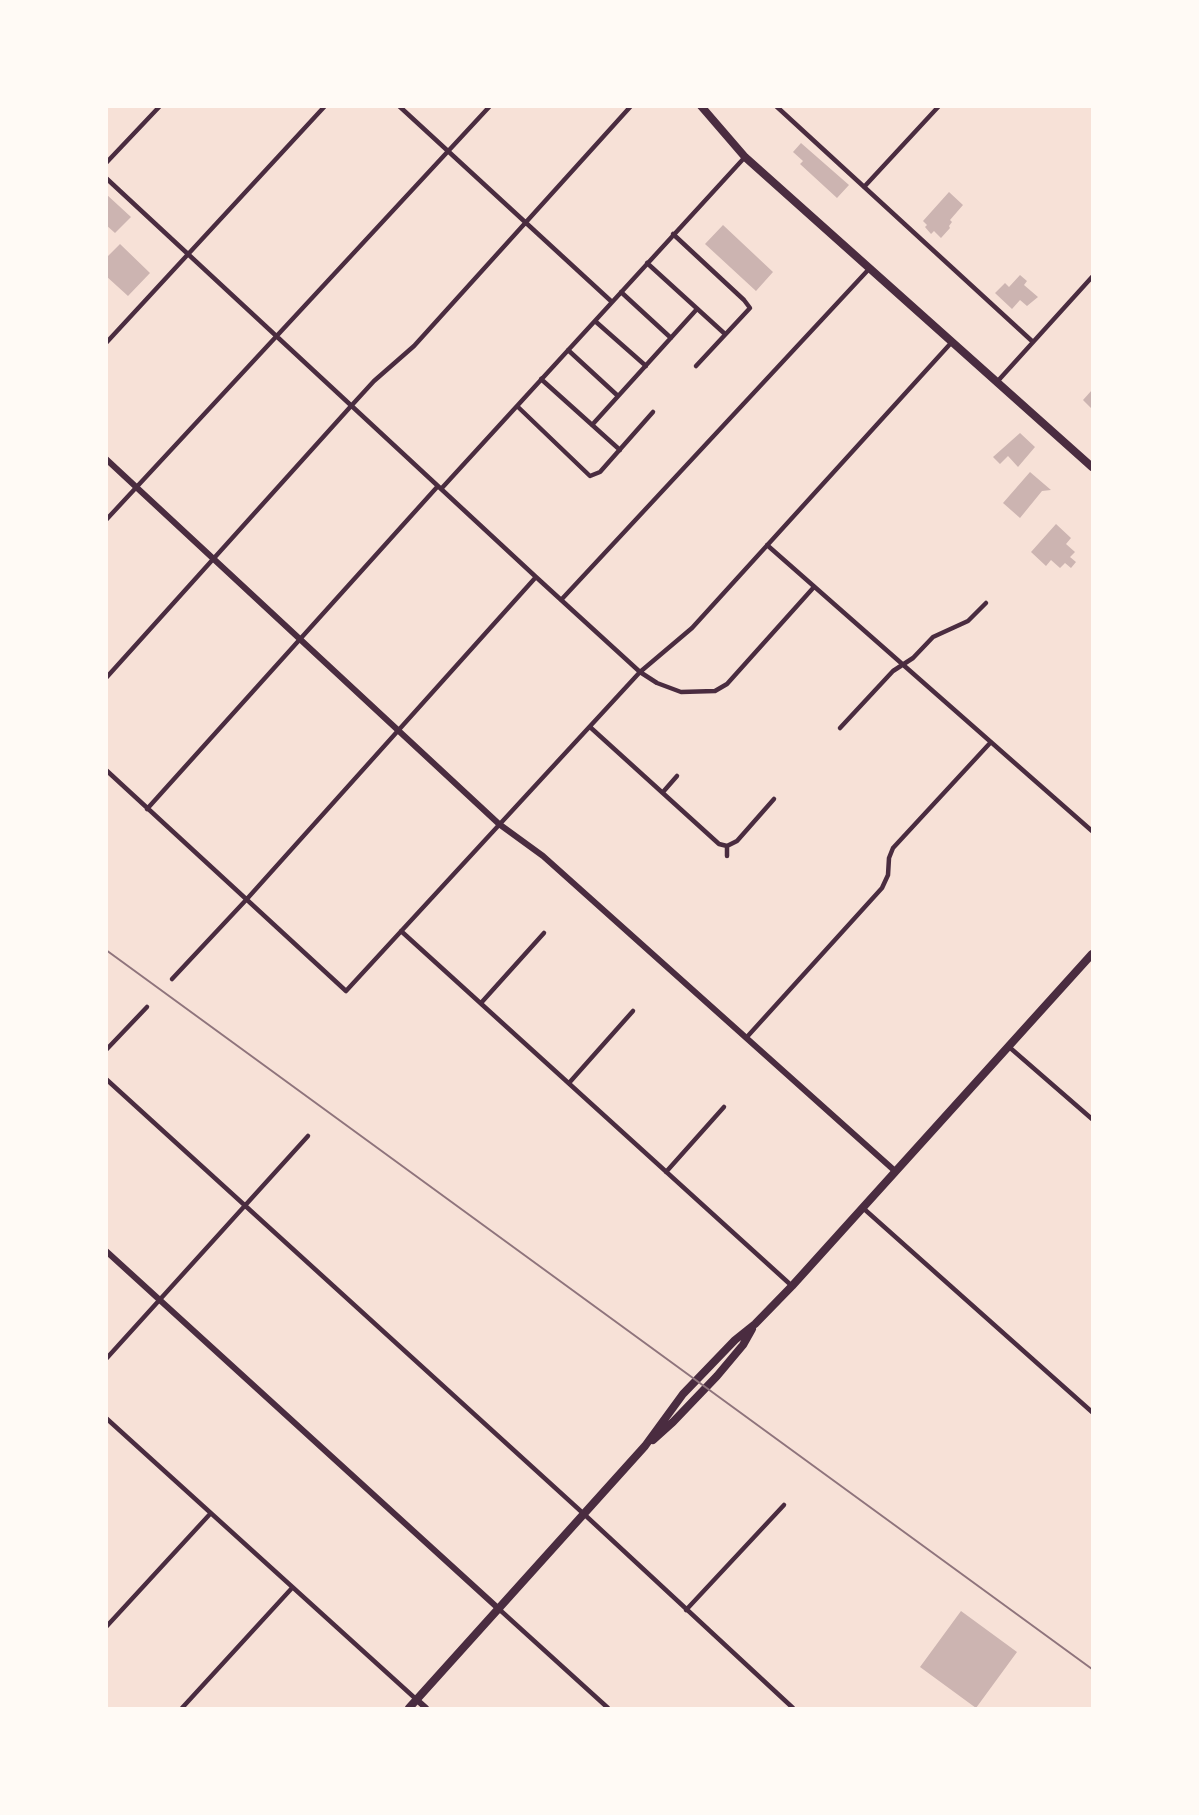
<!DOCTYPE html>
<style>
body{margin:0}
#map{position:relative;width:1199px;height:1815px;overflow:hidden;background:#f7e1d7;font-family:"Titillium Web",sans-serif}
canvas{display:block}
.frame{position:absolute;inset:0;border:108px solid #fffaf5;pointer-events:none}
</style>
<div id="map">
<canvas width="1199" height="1815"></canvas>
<div class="frame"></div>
</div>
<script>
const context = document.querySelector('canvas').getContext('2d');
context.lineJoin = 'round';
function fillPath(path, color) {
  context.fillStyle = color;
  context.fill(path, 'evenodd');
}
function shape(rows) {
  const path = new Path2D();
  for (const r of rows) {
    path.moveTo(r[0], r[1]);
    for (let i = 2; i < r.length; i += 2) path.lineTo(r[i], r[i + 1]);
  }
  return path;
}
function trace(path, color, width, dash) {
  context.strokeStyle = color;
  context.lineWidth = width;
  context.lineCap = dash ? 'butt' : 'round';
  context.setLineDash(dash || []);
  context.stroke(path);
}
fillPath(shape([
 [801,143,849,185,837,198,800,164,803,161,793,152],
 [949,192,963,205,950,220,952,222,949,226,950,228,941,238,934,231,931,234,925,227,927,225,923,221],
 [106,194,131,217,115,233,106,225],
 [723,225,773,272,756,291,705,244],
 [120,244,150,273,128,296,106,276,106,258],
 [1020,275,1027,281,1024,285,1038,297,1027,306,1020,300,1012,309,995,293,1005,283,1009,287],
 [1092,390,1092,409,1083,400],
 [1020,433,1035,447,1018,467,1008,456,1000,464,993,457],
 [1030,472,1051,490,1042,491,1020,518,1003,503],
 [1056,524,1071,538,1066,544,1075,552,1070,557,1076,562,1071,568,1065,563,1060,568,1051,560,1046,566,1031,552],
 [961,1611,1017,1652,976,1708,920,1667]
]), '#ccb4b1');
trace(shape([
 [399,106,612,302],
 [776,106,1033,342],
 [106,163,160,106],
 [106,178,536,577,640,672,657,683,681,692,715,691,727,684,814,587],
 [864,187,939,106],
 [673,234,744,300,750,308,696,366],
 [647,263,725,334],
 [621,292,671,338],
 [595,321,646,366],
 [106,343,325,106],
 [568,350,618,396],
 [541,379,620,450],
 [996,383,1092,277],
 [517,406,590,476,600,472,653,412],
 [592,425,697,309],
 [441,489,745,157],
 [106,520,490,106],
 [767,545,1092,831],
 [561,600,869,269],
 [106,678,352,405,374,381,414,346,631,106],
 [590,727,719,844,727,846],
 [840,728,893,671,913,658,933,637,968,621,986,603],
 [106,770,346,991,640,672,692,628,951,343],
 [663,792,677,776],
 [147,809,438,486],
 [727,846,737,841,774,799],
 [727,846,727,856],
 [401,931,792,1286],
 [172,979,246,900,536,577],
 [481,1003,544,933],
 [746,1038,882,888,888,875,889,858,893,848,991,742],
 [1008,1046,1092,1119],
 [106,1050,147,1007],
 [106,1079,585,1515,793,1708],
 [569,1083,633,1011],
 [666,1172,724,1107],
 [863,1208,1092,1412],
 [106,1359,308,1136],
 [106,1418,417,1700],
 [500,1610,608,1708],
 [686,1610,784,1505],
 [106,1627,210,1514],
 [182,1708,292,1588]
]), '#4a2c40', 4.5);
trace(shape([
 [106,459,499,824,543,856,895,1171],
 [106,1251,500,1610],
 [417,1700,426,1708]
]), '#4a2c40', 6);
trace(shape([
 [701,106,745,157,1092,467],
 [653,1440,673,1422,717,1376,743,1345,752,1329],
 [409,1708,645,1446,683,1394,735,1340,755,1324,792,1286,1092,954]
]), '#4a2c40', 8);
trace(shape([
 [106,950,1092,1669]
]), '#8f747c', 2);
</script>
